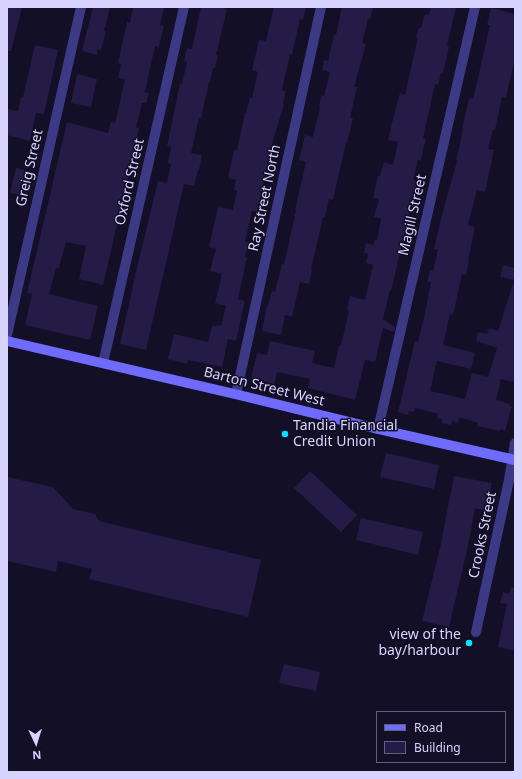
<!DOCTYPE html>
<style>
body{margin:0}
#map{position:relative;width:522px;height:779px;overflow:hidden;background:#130f26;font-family:"Noto Sans",sans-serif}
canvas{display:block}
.frame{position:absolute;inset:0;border:8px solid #d9d4ff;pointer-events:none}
.legend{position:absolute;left:376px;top:711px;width:130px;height:52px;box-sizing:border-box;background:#130f26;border:1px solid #625e7d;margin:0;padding:5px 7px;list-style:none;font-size:12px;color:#d9d4ff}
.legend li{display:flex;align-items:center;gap:8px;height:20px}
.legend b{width:20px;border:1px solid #625e7d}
.north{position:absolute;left:16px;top:723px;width:40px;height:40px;-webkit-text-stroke:3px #130f26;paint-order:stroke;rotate:176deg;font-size:11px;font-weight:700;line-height:16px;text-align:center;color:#d9d4ff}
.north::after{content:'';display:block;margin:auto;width:14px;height:18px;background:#d9d4ff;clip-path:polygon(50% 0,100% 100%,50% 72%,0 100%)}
</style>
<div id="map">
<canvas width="522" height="779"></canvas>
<div class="frame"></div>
<ul class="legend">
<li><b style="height:5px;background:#6f6bff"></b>Road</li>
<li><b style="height:11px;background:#241b47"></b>Building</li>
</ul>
<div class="north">N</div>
</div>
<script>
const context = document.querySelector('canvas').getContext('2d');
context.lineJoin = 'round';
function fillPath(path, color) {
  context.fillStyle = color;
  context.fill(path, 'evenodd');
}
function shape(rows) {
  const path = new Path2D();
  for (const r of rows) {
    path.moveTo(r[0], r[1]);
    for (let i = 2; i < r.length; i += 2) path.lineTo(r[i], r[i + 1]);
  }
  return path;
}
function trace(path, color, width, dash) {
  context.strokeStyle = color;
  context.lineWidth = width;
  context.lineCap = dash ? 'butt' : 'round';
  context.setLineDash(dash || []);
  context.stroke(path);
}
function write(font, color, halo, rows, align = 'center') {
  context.font = font + ' "Noto Sans",sans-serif';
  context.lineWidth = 3;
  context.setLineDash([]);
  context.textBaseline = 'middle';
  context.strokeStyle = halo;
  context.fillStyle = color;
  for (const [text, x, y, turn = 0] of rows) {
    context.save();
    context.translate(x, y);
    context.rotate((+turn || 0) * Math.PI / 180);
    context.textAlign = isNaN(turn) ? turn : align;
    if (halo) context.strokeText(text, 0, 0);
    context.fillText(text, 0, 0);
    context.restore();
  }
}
fillPath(shape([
 [7,7,22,7,11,51,7,51],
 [93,7,110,7,104,31,106,31,101,50,98,50,97,55,82,51],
 [133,7,164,7,160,25,164,26,159,47,155,46,145,92,149,93,146,103,142,103,136,127,139,128,137,139,103,285,79,279,86,246,66,242,59,268,56,268,49,294,98,306,90,340,25,325,32,294,27,293,67,122,108,133,111,122,115,123,125,79,118,78,121,64,118,63,127,22,130,23],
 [201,7,220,7,227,9,216,55,218,55,215,68,213,68,210,82,209,82,201,119,199,118,191,153,202,155,199,170,198,170,194,186,184,184,146,350,120,344,138,263,158,181,167,183,171,164,168,163,171,147,167,146,180,84,182,84,187,62,184,61,187,48,192,49],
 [274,7,306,7,303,20,300,19,292,55,290,54,282,90,286,91,283,103,284,104,272,144,257,212,252,211,245,242,248,242,245,257,247,257,238,299,245,301,236,341,228,339,222,367,188,360,187,364,168,359,174,334,208,342,212,326,216,326,216,325,221,326,226,306,215,303,222,274,210,271,216,249,209,247,218,207,233,210,237,191,234,190,236,180,228,178,234,150,237,150,245,113,246,113,250,97,252,98,258,72,252,70,259,40,266,41],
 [342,7,373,7,370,20,368,19,362,43,366,44,354,87,357,87,350,118,353,118,347,143,346,143,333,200,329,199,325,217,323,217,311,269,312,269,309,284,300,282,292,317,285,315,281,335,262,331,267,305,268,305,272,291,275,292,282,264,284,265,296,210,295,210,306,162,299,160,305,135,313,137,320,107,319,107,321,95,324,96,330,72,322,70,324,60,328,61,334,35,336,35],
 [431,7,456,7,447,46,449,47,443,73,441,73,438,85,435,84,423,138,426,139,423,150,421,161,418,160,413,180,417,181,391,291,390,290,383,319,395,327,394,332,383,328,375,362,365,360,355,400,308,388,310,379,277,372,274,384,251,378,257,353,267,355,270,341,315,351,312,363,334,368,339,346,341,346,349,310,347,310,350,296,365,300,373,265,366,263,368,254,364,253,366,243,373,245,375,239,377,240,381,219,374,217,379,199,373,198,378,176,380,176,384,162,393,165,398,142,388,140,393,119,400,93,405,95,418,37,416,37,419,28,421,28,425,14,429,15],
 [491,8,515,14,515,58,506,98,502,97,495,130,493,130,488,149,494,150,485,192,477,190,468,225,475,227,468,261,469,261,466,275,462,274,453,315,450,314,443,345,475,353,471,369,437,361,430,391,465,399,472,373,488,377,497,348,476,341,478,332,487,334,489,328,498,331,513,284,515,284,515,374,513,382,501,379,496,400,510,404,509,406,512,406,505,431,500,429,500,431,477,426,478,423,459,417,458,423,452,421,451,425,442,423,442,419,437,418,438,414,415,408,414,412,409,411,408,415,398,412,415,341,418,342,425,313,431,282,427,282,430,270,433,271,438,250,434,249,442,215,457,161,456,161,463,129,462,129,469,98,473,99,477,82,490,25,487,25],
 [35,45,58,50,44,114,36,113,30,141,7,135,7,109,18,111,21,97,23,97],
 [77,74,97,79,91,107,71,103],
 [16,168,30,171,24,196,10,193],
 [503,265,515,268,515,280,500,277],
 [386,453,439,465,434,489,380,477],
 [310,471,357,515,341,532,294,488],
 [454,476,492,483,485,511,475,508,468,546,449,627,422,621,440,548],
 [7,477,53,487,73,509,95,514,99,521,261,560,248,617,89,579,92,569,58,561,56,572,7,561],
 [361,518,423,532,418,555,356,540],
 [511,587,515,588,515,651,498,647,507,604,500,603,503,592,509,594],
 [284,664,320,672,316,691,279,683]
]), '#241b47');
trace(shape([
 [7,335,81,7],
 [103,363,184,7],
 [236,394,321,7],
 [378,429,475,7],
 [476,632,509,480,515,443]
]), '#3d3a85', 10);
trace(shape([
 [7,341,239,395,378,429,515,460]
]), '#6f6bff', 10);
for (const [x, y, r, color] of [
 [285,434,4,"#00e5ff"],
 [469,643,4,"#00e5ff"]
]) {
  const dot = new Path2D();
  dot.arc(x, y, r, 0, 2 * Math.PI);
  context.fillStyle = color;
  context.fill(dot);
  trace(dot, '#130f26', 1.5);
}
write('14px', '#d9d4ff', '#130f26', [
 ["Greig Street",30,168,-77],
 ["Oxford Street",130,182,-77],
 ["Ray Street North",265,198,-78],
 ["Magill Street",413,215,-77],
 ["Barton Street West",264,387,14],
 ["Crooks Street",483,535,-78]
]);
write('14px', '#d9d4ff', '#130f26', [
 ["Tandia Financial",293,426],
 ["Credit Union",293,442],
 ["view of the",461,635,"right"],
 ["bay/harbour",461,651,"right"]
], 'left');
</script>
